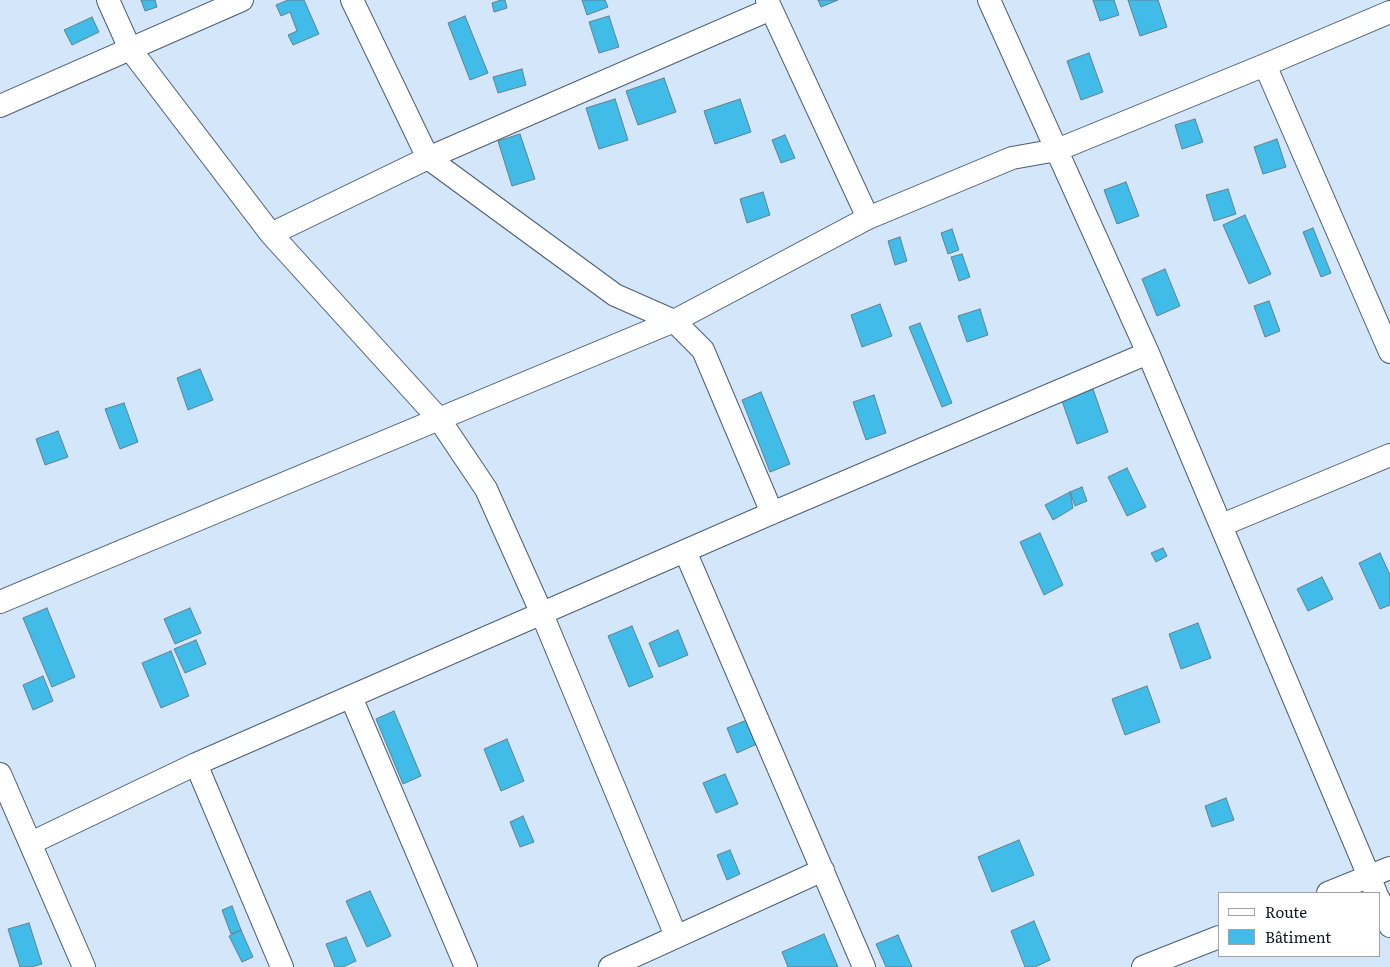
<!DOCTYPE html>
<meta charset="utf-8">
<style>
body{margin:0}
#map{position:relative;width:1390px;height:967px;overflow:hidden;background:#d4e6fa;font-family:Literata,serif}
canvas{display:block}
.legend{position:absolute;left:1218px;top:892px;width:162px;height:65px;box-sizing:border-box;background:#fff;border:1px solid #a0a3a6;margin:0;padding:6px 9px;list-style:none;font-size:15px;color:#111921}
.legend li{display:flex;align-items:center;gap:10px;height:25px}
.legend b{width:25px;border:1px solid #a0a3a6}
</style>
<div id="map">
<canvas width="1390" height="967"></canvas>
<ul class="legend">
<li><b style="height:6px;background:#fff"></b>Route</li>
<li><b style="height:14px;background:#41bbe7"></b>Bâtiment</li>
</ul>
</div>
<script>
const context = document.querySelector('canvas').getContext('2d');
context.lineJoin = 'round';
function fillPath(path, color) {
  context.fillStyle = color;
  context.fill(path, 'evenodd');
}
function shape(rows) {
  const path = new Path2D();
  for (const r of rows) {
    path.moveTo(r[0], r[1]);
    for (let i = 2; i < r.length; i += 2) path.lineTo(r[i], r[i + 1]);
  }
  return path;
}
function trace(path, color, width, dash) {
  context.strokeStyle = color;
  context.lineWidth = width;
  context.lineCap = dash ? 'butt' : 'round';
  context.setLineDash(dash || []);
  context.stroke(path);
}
const building = shape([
 [141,0,155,0,157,7,145,11,141,0],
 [288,0,304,0,319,34,293,45,288,35,297,31,290,12,281,16,276,5,288,0],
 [501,0,505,0,507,8,494,12,492,3,501,0],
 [582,0,605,0,608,7,587,15,582,0],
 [818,0,838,0,821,7,818,0],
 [1093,0,1114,0,1119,15,1100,21,1093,0],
 [1128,0,1158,0,1167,27,1140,36,1128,0],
 [465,16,488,73,470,80,448,23,465,16],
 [609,16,619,47,599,53,589,22,609,16],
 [92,17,99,32,72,45,64,30,92,17],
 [1089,53,1103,92,1081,100,1067,61,1089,53],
 [522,69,526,85,498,93,493,77,522,69],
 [664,78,676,112,638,125,626,91,664,78],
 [615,99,628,140,599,149,586,108,615,99],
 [740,99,751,132,715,144,704,111,740,99],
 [1195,119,1203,142,1182,149,1175,125,1195,119],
 [520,134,535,179,512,186,498,141,520,134],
 [785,135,795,158,781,163,772,140,785,135],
 [1277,139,1286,167,1263,174,1254,147,1277,139],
 [1126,182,1139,216,1117,224,1104,190,1126,182],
 [1228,189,1236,214,1214,221,1206,195,1228,189],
 [763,192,770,215,747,223,740,199,763,192],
 [1245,215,1271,274,1249,284,1223,225,1245,215],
 [1313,228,1331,273,1321,277,1303,232,1313,228],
 [952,229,959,250,948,254,941,233,952,229],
 [900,237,907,261,895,265,888,241,900,237],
 [962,254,970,277,959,281,951,257,962,254],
 [1165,269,1180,306,1157,316,1142,279,1165,269],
 [1269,301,1280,331,1265,337,1254,306,1269,301],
 [880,304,892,336,862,347,851,315,880,304],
 [980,309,988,335,967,342,958,316,980,309],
 [920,323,952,403,942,407,909,327,920,323],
 [200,369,213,400,188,410,177,378,200,369],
 [1093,389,1108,432,1077,444,1062,401,1093,389],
 [761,392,790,464,770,472,742,400,761,392],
 [874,395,886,433,866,440,853,402,874,395],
 [124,403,138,442,120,449,105,409,124,403],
 [58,431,68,457,45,465,36,439,58,431],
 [1127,468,1146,507,1127,516,1108,477,1127,468],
 [1082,487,1087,501,1075,506,1070,492,1082,487],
 [1070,492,1073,508,1053,520,1045,505,1070,492],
 [1040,533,1063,585,1044,595,1020,542,1040,533],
 [1163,548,1167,556,1156,562,1151,553,1163,548],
 [1380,553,1390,575,1390,605,1380,609,1359,563,1380,553],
 [1322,577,1333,599,1308,611,1297,589,1322,577],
 [47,608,75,677,52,687,23,618,47,608],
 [190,608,201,633,175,644,164,619,190,608],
 [1198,623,1211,658,1181,669,1169,634,1198,623],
 [632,626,653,677,629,687,608,636,632,626],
 [678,630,688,655,659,667,649,643,678,630],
 [196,640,206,664,185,673,174,649,196,640],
 [171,651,189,696,161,708,142,663,171,651],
 [43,676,53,701,33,710,23,685,43,676],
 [1147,686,1160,722,1125,735,1112,699,1147,686],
 [394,711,421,776,403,784,376,719,394,711],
 [747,720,757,744,737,753,727,728,747,720],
 [507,739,524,781,501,791,484,749,507,739],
 [725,774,738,804,716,813,703,783,725,774],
 [1226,798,1234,820,1212,827,1205,806,1226,798],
 [523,816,534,842,520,847,510,822,523,816],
 [1019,840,1034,875,992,892,978,857,1019,840],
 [730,850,740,874,727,880,717,855,730,850],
 [370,891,391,936,367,947,346,901,370,891],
 [232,906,241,930,231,934,222,910,232,906],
 [1034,921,1050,960,1035,967,1025,967,1011,931,1034,921],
 [29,923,42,964,31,967,20,967,8,929,29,923],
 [241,930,253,957,242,962,229,936,241,930],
 [824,934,838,967,788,967,782,952,824,934],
 [898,935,912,967,886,967,876,944,898,935],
 [346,937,356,961,343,967,335,967,326,944,346,937]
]);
fillPath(building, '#41bbe7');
trace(building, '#61818f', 1);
const street = shape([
 [108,0,130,49,271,234,439,419,486,489,542,614,676,936],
 [352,0,428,158,615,295,674,321,703,350,772,513],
 [767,0,868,218],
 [989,0,1148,353,1376,893],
 [1265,65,1390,352],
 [0,106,242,0],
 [271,234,428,158,771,9],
 [1222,525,1390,455],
 [685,551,864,967],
 [0,602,674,321,868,218,1012,158,1057,150,1265,65,1390,12],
 [351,697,466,967],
 [196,764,282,967],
 [0,774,84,967],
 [31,843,196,764,772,513,1148,353],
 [1328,893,1390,868],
 [1379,899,1390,926],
 [610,967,823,870],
 [1143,967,1219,937]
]);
trace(street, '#4a5d72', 24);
trace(street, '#fff', 22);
</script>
